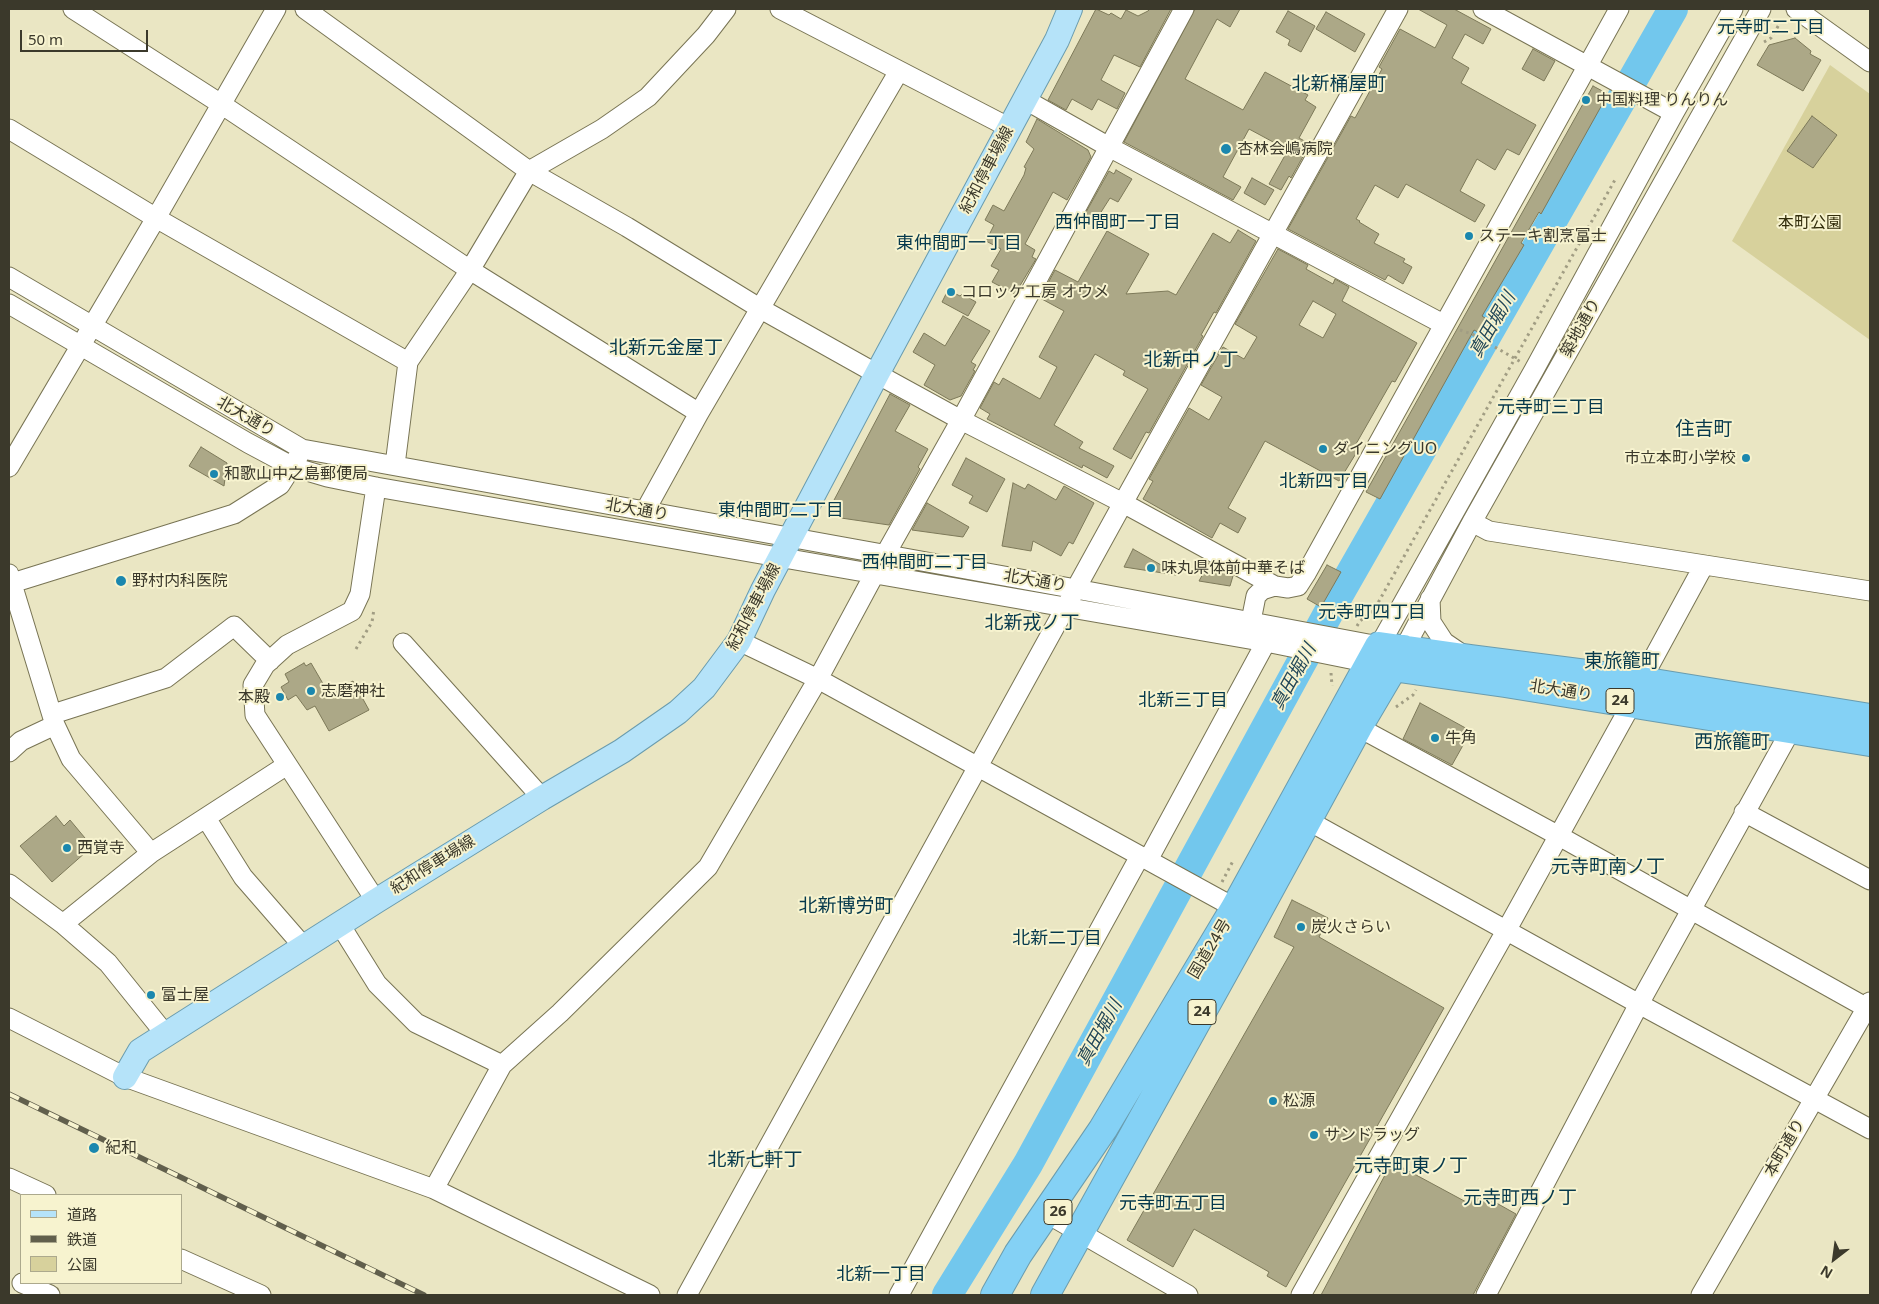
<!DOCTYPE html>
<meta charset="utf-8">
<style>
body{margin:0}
#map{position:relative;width:1879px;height:1304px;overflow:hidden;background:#eae6c3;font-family:"Noto Sans","Noto Sans JP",sans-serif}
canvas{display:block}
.frame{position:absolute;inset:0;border:10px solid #3b392b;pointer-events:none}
.legend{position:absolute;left:20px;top:1194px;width:162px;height:90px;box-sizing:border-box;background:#f7f3cf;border:1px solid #aca98d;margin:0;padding:6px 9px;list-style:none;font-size:15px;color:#3b392b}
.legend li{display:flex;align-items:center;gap:10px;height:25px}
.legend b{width:25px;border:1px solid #aca98d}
.north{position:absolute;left:1809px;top:1234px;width:50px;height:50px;-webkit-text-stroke:4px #f7f3cf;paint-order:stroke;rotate:210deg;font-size:14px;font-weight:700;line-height:20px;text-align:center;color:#3b392b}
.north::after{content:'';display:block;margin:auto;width:18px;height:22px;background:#3b392b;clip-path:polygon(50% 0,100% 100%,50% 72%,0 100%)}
.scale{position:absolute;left:20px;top:30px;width:128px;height:22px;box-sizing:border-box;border:2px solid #3b392b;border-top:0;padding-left:6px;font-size:15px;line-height:18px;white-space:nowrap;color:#3b392b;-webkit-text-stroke:4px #f7f3cf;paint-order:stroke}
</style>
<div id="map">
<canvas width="1879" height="1304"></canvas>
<div class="frame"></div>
<ul class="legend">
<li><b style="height:6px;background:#b5e3f9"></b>道路</li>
<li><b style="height:6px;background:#615f4c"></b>鉄道</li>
<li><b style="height:14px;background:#d7d19c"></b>公園</li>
</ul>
<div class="north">N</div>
<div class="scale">50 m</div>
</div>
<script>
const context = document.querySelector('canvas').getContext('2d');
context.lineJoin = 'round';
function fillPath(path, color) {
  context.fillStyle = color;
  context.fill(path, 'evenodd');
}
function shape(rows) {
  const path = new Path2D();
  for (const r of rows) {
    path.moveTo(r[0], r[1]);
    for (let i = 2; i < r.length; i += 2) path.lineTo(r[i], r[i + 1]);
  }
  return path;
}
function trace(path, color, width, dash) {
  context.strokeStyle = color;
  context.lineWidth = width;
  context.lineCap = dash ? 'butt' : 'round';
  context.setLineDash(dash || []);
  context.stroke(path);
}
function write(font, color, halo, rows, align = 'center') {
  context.font = font + ' "Noto Sans","Noto Sans JP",sans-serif';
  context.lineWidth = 4;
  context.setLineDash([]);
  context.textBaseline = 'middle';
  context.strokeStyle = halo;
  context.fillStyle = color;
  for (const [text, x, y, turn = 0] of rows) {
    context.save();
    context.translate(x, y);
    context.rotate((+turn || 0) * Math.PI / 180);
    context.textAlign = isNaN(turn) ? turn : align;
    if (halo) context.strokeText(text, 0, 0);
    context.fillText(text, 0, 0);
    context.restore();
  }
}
fillPath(shape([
 [1830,65,1870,94,1870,340,1732,241]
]), '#d7d19c');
trace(shape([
 [947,1295,1028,1164,1335,601,1673,9]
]), '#72c7ed', 30);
const building = shape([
 [1096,9,1109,15,1111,13,1121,19,1126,10,1138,16,1148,11,1150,9,1171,9,1140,67,1114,55,1101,80,1125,93,1117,109,1098,99,1092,110,1072,99,1066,110,1048,100,1096,9],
 [1195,9,1240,9,1230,27,1217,19,1185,79,1243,110,1265,72,1308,95,1305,100,1316,107,1299,138,1310,144,1291,178,1289,176,1281,190,1269,184,1288,150,1249,129,1223,177,1241,187,1233,200,1124,142,1195,9],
 [1418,9,1454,9,1491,29,1483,44,1465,34,1452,58,1469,68,1461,83,1536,125,1519,155,1507,149,1495,170,1477,159,1460,191,1485,205,1475,222,1406,184,1398,198,1375,185,1356,219,1360,221,1359,222,1379,234,1374,243,1405,259,1403,262,1412,267,1403,284,1388,275,1385,280,1288,229,1351,116,1355,118,1382,69,1379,67,1400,29,1435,48,1447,25,1418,9],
 [1288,11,1315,26,1301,52,1288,45,1290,40,1276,32,1288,11],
 [1326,12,1365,34,1355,52,1316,29,1326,12],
 [1795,38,1811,51,1810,54,1821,60,1803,91,1757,65,1769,45,1795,38],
 [1533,49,1555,61,1544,81,1522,69,1533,49],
 [1593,86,1608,94,1541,214,1539,212,1521,243,1524,245,1482,316,1485,318,1478,332,1474,330,1380,499,1366,492,1593,86],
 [1812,116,1837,135,1813,168,1787,151,1812,116],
 [1037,119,1088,150,1091,157,1067,200,1053,192,1025,244,1035,250,1032,257,1036,259,1015,294,992,282,999,270,991,266,1001,249,986,241,994,225,985,220,993,205,1004,211,1024,175,1026,168,1024,167,1034,149,1026,142,1037,119],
 [1116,170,1132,179,1118,202,1110,198,1096,220,1085,214,1109,171,1114,174,1116,170],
 [1252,178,1274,190,1265,205,1244,193,1252,178],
 [1238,230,1256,241,1216,313,1214,312,1201,335,1203,336,1149,433,1146,432,1131,459,1113,449,1148,389,1123,375,1125,371,1095,354,1054,425,1083,442,1079,448,1114,466,1107,478,1083,465,1082,468,987,419,990,414,980,408,994,382,999,385,1003,378,1040,399,1057,367,1039,357,1064,311,1040,298,1055,270,1078,282,1107,231,1149,254,1126,294,1168,291,1176,295,1213,233,1230,243,1238,230],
 [1278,249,1308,265,1306,269,1333,284,1335,279,1349,287,1342,301,1417,343,1395,382,1392,381,1356,444,1360,447,1339,481,1265,441,1228,508,1246,518,1238,533,1220,523,1212,538,1143,499,1153,481,1149,479,1189,408,1209,420,1222,397,1201,385,1223,347,1244,359,1257,337,1235,324,1278,249],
 [1313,301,1336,314,1323,338,1299,325,1313,301],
 [948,290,960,296,962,294,976,302,968,316,942,302,948,290],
 [963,316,990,331,971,362,976,365,973,370,975,371,961,396,950,400,924,385,935,365,913,352,924,333,945,346,963,316],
 [890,394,910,405,895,431,928,449,918,467,920,469,889,525,841,518,833,502,890,394],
 [201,447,227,463,224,486,189,466,201,447],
 [966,458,1005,479,987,512,969,503,973,496,952,485,966,458],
 [1013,483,1025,489,1028,484,1056,500,1064,486,1094,503,1073,544,1069,542,1061,556,1033,541,1031,551,1002,546,1013,483],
 [927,503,969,527,963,537,912,530,927,503],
 [1133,549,1177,574,1176,575,1124,567,1133,549],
 [1209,563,1233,576,1230,586,1199,581,1209,563],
 [1327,565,1341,572,1321,607,1307,599,1327,565],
 [304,663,306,666,311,663,329,694,353,681,369,710,329,731,315,706,307,710,296,695,288,700,281,687,289,682,285,674,304,663],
 [1420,703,1471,731,1452,765,1403,739,1420,703],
 [56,816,64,826,70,820,85,838,79,843,86,852,52,882,20,846,56,816],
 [1292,900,1328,918,1319,937,1444,1008,1286,1287,1267,1276,1269,1272,1194,1229,1173,1267,1127,1240,1294,947,1274,937,1292,900],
 [1392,1162,1468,1203,1475,1191,1516,1214,1473,1295,1321,1295,1392,1162]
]);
fillPath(building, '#aca887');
trace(building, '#7d7959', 1);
const minor = shape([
 [73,9,221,104,470,270,699,413],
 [305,9,529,171,627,227,761,309,877,374,961,420,1123,503,1275,586],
 [780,9,1010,128],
 [1483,9,1674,113],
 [1796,9,1870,62],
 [1024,99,1109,147,1443,324],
 [9,129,156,218,408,362],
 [9,277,302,449,1076,589,1379,646,1534,370,1674,113,1733,9],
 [9,304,248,443,293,467,327,477,376,487,1266,642,1370,663],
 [395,465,408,362,470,270,529,171,602,129,648,97,706,35,726,9],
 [9,467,156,218,276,9],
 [645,511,699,413,899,71],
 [1472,522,1489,531,1870,591],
 [885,555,961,420,1184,9],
 [9,574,55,725,71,759,151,853],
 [9,584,234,514,280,485,298,457],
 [1430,599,1431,622,1444,642,1463,655],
 [1251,621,1256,596,1262,590,1275,586,1288,588,1298,586,1307,572,1619,9],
 [739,641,818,679,1246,914],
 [403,643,542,798],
 [1404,649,1472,522,1761,9],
 [1641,681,1704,565],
 [53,714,166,678,234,626,270,661],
 [1358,727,1559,836,1867,1008],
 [9,752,21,741,55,725],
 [1744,812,1870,880],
 [206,818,243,877,303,946],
 [1307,820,1639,1004,1870,1129],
 [1148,860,1266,642],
 [9,884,63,924,151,853,287,765],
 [376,901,255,715,253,685,265,665,287,645,352,611,360,594,376,487],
 [339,923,377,984,416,1023,502,1065],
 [63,924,108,963,166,1035],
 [9,1018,125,1077,434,1189,650,1295],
 [9,1178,46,1195],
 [434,1189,502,1065,560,1013,708,867,818,679,874,575],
 [1046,1213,1188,1295],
 [181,1259,261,1295],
 [22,1283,50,1295],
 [687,1295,1123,503,1398,9],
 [899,1295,1140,856],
 [1301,1295,1506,931,1632,703],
 [1486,1295,1639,1004,1792,728],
 [1701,1295,1870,1002]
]);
const major = shape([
 [125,1077,140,1051,376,901,542,798,622,751,678,712,704,688,739,641,763,590,877,374,1057,40,1070,9]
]);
const highway = shape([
 [1378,665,1505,683,1870,742],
 [995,1295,1018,1254,1103,1129,1235,908,1379,646,1471,659,1641,681,1870,718],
 [1045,1295,1254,918,1358,727,1404,649]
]);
trace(minor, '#787454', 21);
trace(major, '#6a9cae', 26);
trace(highway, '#6a9cae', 30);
trace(shape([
 [1764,42,1771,38,1783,18],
 [1460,330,1472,334,1521,362],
 [1357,626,1360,621,1374,610,1616,178],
 [356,649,372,622,374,609],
 [1331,673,1332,686],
 [1396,707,1413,695,1416,690],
 [1222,882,1234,859]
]), '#a19d83', 3, [2.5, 4]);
trace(minor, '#fff', 19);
trace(major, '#b5e3f9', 24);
trace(highway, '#84d1f5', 28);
const rail = shape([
 [9,1094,424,1295]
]);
trace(rail, '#615f4c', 5.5);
trace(rail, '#f7f3cf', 4, [11]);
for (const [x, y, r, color] of [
 [1586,100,5,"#1b87ae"],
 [1226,149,6,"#1b87ae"],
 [1469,236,5,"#1b87ae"],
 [951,292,5,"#1b87ae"],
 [1323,449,5,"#1b87ae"],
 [1746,458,5,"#1b87ae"],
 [214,474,5,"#1b87ae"],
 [1151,568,5,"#1b87ae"],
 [121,581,6,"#1b87ae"],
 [311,691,5,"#1b87ae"],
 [280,697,5,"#1b87ae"],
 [1435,738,5,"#1b87ae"],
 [67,848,5,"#1b87ae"],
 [1301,927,5,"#1b87ae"],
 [151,995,5,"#1b87ae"],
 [1273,1101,5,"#1b87ae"],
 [1314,1135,5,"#1b87ae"],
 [94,1148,6,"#1b87ae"]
]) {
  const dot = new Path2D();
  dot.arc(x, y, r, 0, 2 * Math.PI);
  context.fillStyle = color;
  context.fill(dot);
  trace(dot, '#f7f3cf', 2);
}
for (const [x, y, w] of [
 [1620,701,28],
 [1202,1012,28],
 [1058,1212,28]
]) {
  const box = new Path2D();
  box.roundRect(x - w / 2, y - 12.5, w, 25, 4);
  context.fillStyle = '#f7f3cf';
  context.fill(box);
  trace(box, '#3b392b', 1);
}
write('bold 15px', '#3b392b', null, [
 ["24",1620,701],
 ["24",1202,1012],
 ["26",1058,1212]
]);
write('16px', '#3b392b', '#f7f3cf', [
 ["中国料理 りんりん",1596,100],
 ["杏林会嶋病院",1237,149],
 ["ステーキ割烹富士",1479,236],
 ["コロッケ工房 オウメ",961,292],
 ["ダイニングUO",1333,449],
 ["市立本町小学校",1736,458,"right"],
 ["和歌山中之島郵便局",224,474],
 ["味丸県体前中華そば",1161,568],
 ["野村内科医院",132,581],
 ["志磨神社",321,691],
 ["本殿",270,697,"right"],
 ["牛角",1445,738],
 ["西覚寺",77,848],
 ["炭火さらい",1311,927],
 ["富士屋",161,995],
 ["松源",1283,1101],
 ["サンドラッグ",1324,1135],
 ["紀和",105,1148]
], 'left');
write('16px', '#3b392b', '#f7f3cf', [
 ["紀和停車場線",987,170,-62],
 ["築地通り",1581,328,-61],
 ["北大通り",246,417,30],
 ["北大通り",637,510,10],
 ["北大通り",1035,581,10],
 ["紀和停車場線",754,607,-62],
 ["北大通り",1561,691,9],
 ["紀和停車場線",433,865,-32],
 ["国道24号",1210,949,-59],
 ["本町通り",1785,1148,-60]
]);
write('16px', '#322d0b', '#f7f3cf', [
 ["本町公園",1810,223]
]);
write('18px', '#06394c', '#f7f3cf', [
 ["元寺町二丁目",1771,28],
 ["西仲間町一丁目",1118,223],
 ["東仲間町一丁目",959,244],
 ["元寺町三丁目",1551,408],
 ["北新四丁目",1324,482],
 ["東仲間町二丁目",781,511],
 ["西仲間町二丁目",925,563],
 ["元寺町四丁目",1372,613],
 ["北新三丁目",1183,701],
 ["北新二丁目",1057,939],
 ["元寺町五丁目",1173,1204],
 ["北新一丁目",881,1275]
]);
write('italic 18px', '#224758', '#f7f3cf', [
 ["真田堀川",1493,325,-60],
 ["真田堀川",1294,677,-61],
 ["真田堀川",1100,1033,-61]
]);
write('19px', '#06394c', '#f7f3cf', [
 ["北新桶屋町",1339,85],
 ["北新元金屋丁",666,349],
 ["北新中ノ丁",1191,361],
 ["住吉町",1704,430],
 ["北新戎ノ丁",1032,624],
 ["東旅籠町",1622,662],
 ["西旅籠町",1732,743],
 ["元寺町南ノ丁",1608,868],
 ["北新博労町",846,907],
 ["北新七軒丁",755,1161],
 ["元寺町東ノ丁",1411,1167],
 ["元寺町西ノ丁",1520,1199]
]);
</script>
